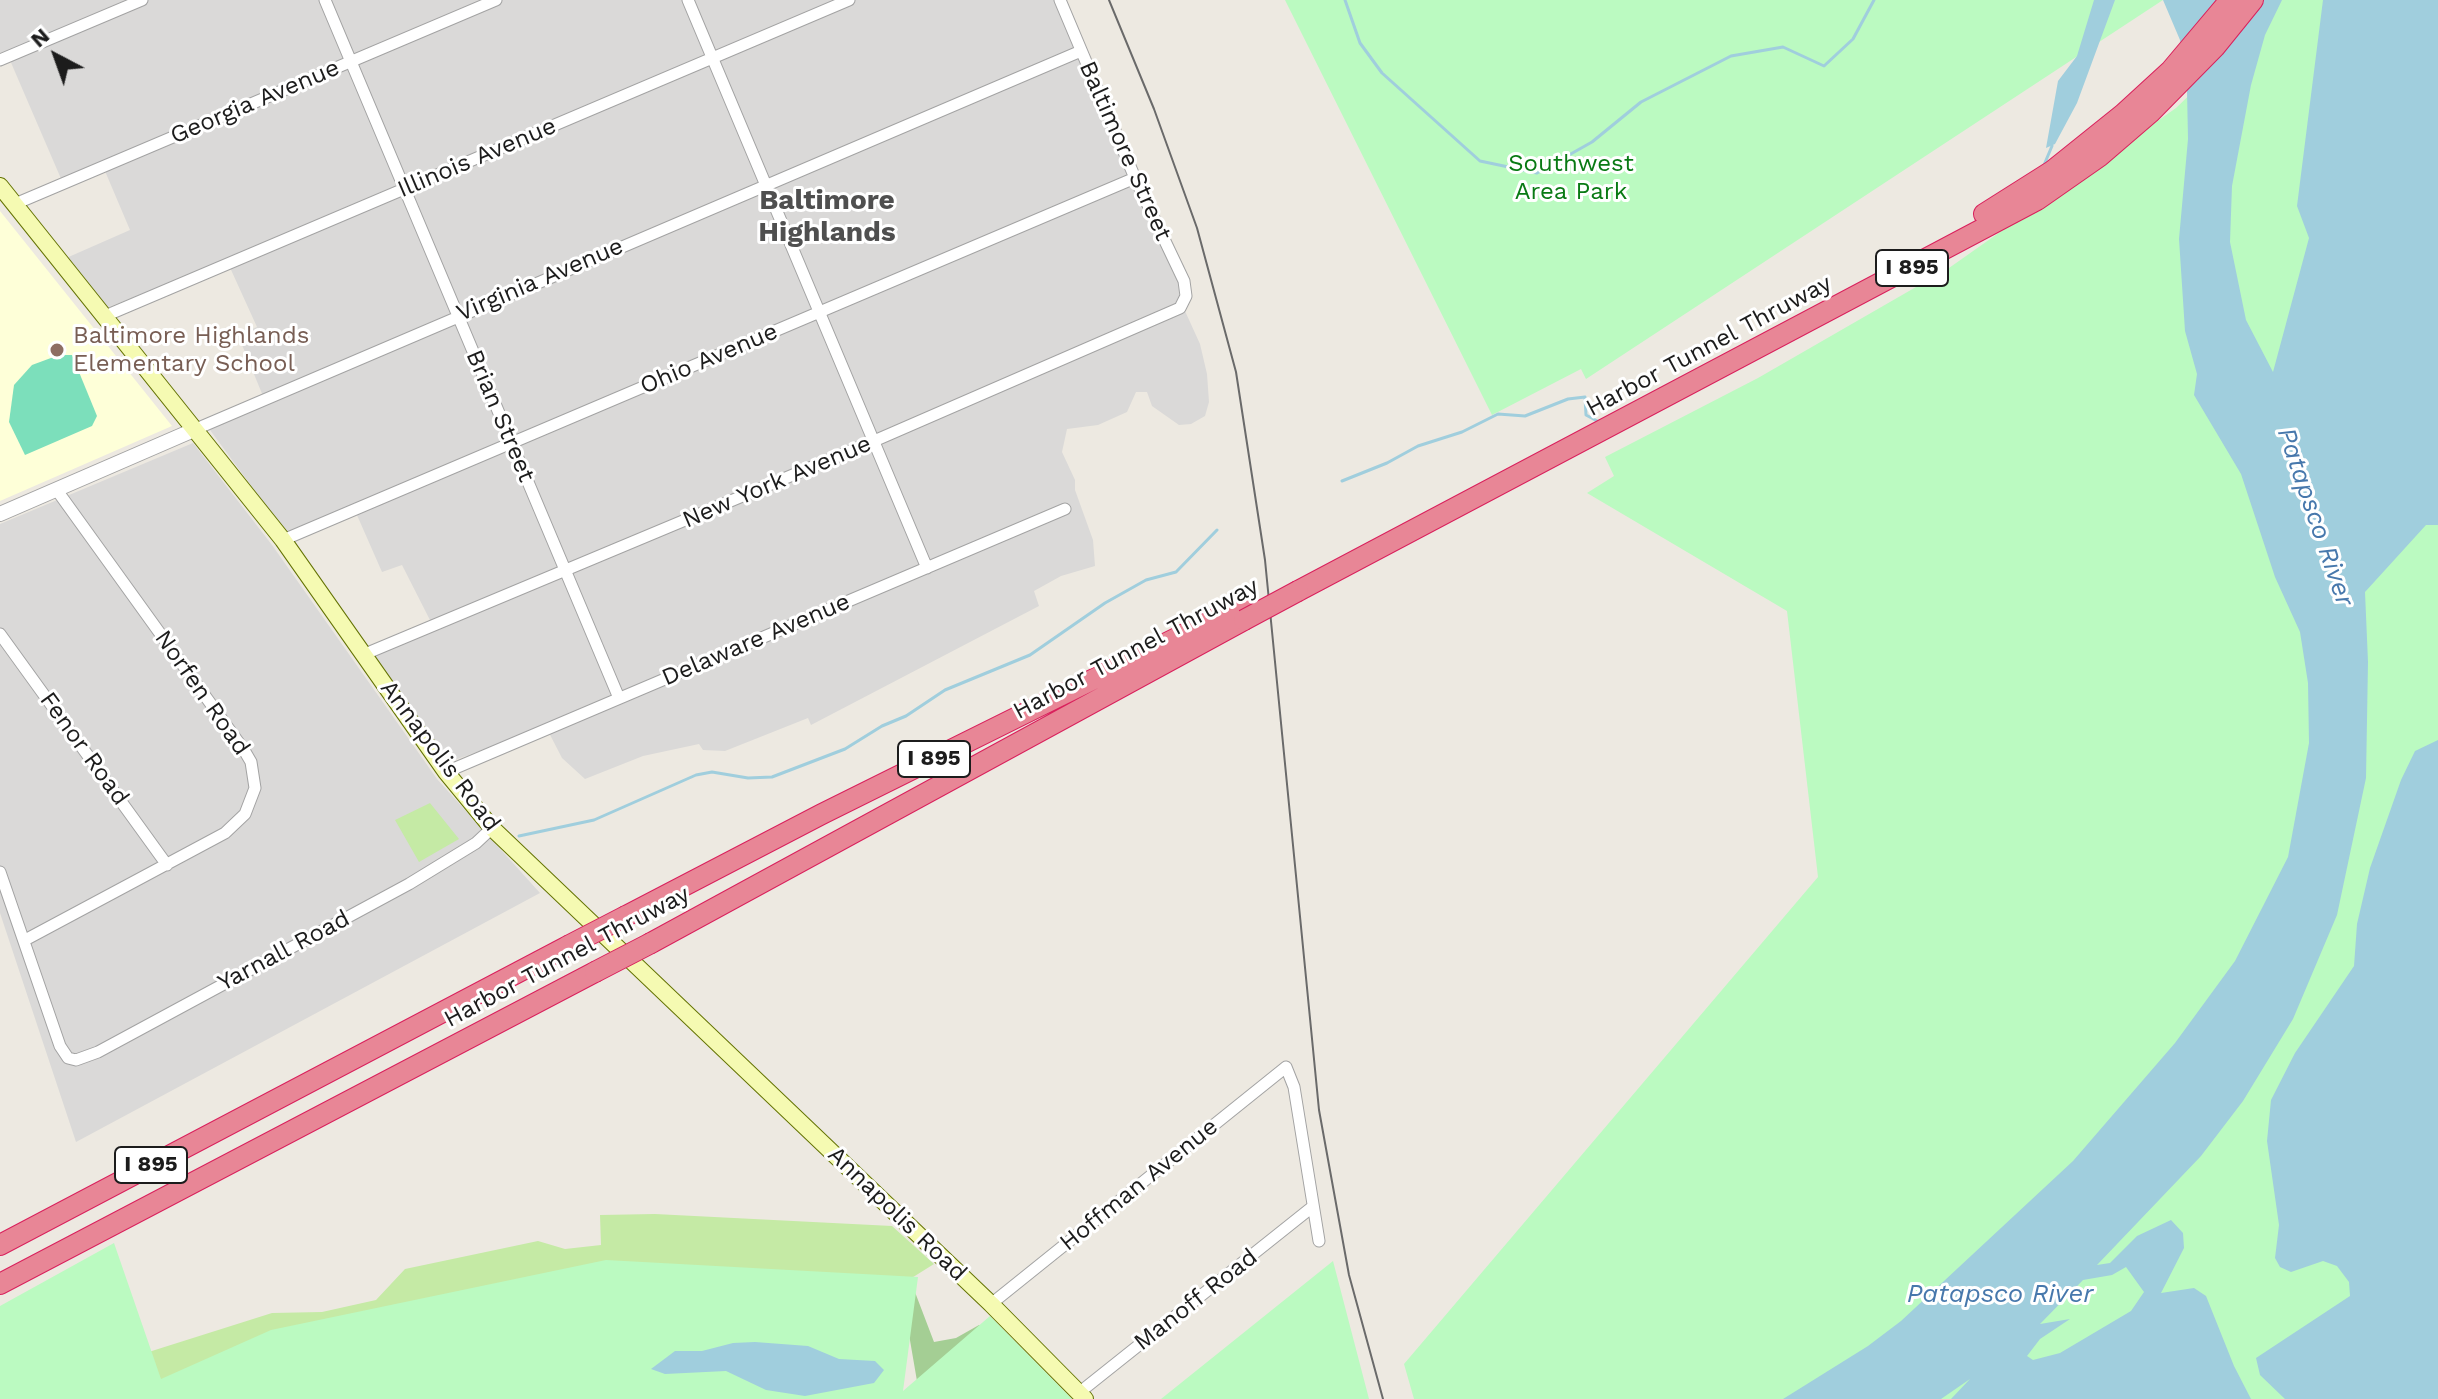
<!DOCTYPE html>
<style>
body{margin:0}
#map{position:relative;width:2438px;height:1399px;overflow:hidden;background:#ede9e1;font-family:"Work Sans",sans-serif}
canvas{display:block}
.north{position:absolute;left:16px;top:16px;width:80px;height:80px;-webkit-text-stroke:6px #fff;paint-order:stroke;rotate:319deg;font-size:22px;font-weight:700;line-height:32px;text-align:center;color:#1c1c1c}
.north::after{content:'';display:block;margin:auto;width:28px;height:36px;background:#1c1c1c;clip-path:polygon(50% 0,100% 100%,50% 72%,0 100%)}
</style>
<div id="map">
<canvas width="2438" height="1399"></canvas>
<div class="north">N</div>
</div>
<script>
const context = document.querySelector('canvas').getContext('2d');
context.lineJoin = 'round';
function fillPath(path, color) {
  context.fillStyle = color;
  context.fill(path, 'evenodd');
}
function shape(rows) {
  const path = new Path2D();
  for (const r of rows) {
    path.moveTo(r[0], r[1]);
    for (let i = 2; i < r.length; i += 2) path.lineTo(r[i], r[i + 1]);
  }
  return path;
}
function trace(path, color, width, dash) {
  context.strokeStyle = color;
  context.lineWidth = width;
  context.lineCap = dash ? 'butt' : 'round';
  context.setLineDash(dash || []);
  context.stroke(path);
}
function write(font, color, halo, rows, align = 'center') {
  context.font = font + ' "Work Sans",sans-serif';
  context.lineWidth = 6;
  context.setLineDash([]);
  context.textBaseline = 'middle';
  context.strokeStyle = halo;
  context.fillStyle = color;
  for (const [text, x, y, turn = 0] of rows) {
    context.save();
    context.translate(x, y);
    context.rotate((+turn || 0) * Math.PI / 180);
    context.textAlign = isNaN(turn) ? turn : align;
    if (halo) context.strokeText(text, 0, 0);
    context.fillText(text, 0, 0);
    context.restore();
  }
}
fillPath(shape([
 [0,0,1064,0,1189,293,1185,311,1200,344,1207,374,1209,402,1205,416,1191,424,1179,425,1152,406,1147,392,1136,392,1127,412,1098,425,1067,429,1062,452,1075,480,1075,490,1093,540,1095,566,1061,576,1034,591,1039,606,811,725,808,718,725,751,703,750,699,744,643,756,585,779,562,758,546,727,449,762,372,654,433,626,402,565,382,572,353,506,286,533,210,430,265,401,238,335,257,327,227,261,106,308,64,259,130,230,102,164,62,181,6,51,0,53],
 [193,443,272,545,437,779,540,893,76,1142,0,913,0,524]
]), '#dad9d8');
fillPath(shape([
 [0,211,172,426,0,501]
]), '#feffd8');
fillPath(shape([
 [430,803,459,839,419,862,395,820],
 [655,1214,892,1226,934,1264,910,1279,184,1382,0,1399,272,1313,322,1312,376,1300,405,1269,538,1241,565,1249,601,1245,600,1215]
]), '#c5eaa5');
fillPath(shape([
 [910,1279,934,1342,956,1338,979,1325,988,1325,917,1381,906,1317]
]), '#a4ce94');
fillPath(shape([
 [1285,0,2163,0,1586,379,1581,369,1492,415],
 [2274,0,2438,0,2438,1399,1414,1399,1404,1364,1818,877,1787,611,1587,493,1614,476,1605,457,1758,378,1949,268,2176,108,2236,50],
 [114,1243,161,1379,271,1330,606,1260,918,1277,903,1391,990,1316,1072,1399,0,1399,0,1306],
 [1333,1261,1369,1399,1161,1399]
]), '#bbfac1');
fillPath(shape([
 [59,355,72,355,97,416,92,426,25,455,9,422,14,385,32,365]
]), '#7cdfbb');
fillPath(shape([
 [2094,0,2115,0,2077,103,2055,144,2046,148,2058,81,2077,56],
 [2163,0,2282,0,2265,35,2251,85,2232,186,2230,242,2246,320,2273,372,2309,238,2297,206,2323,0,2438,0,2438,525,2426,525,2365,592,2368,662,2366,778,2337,915,2293,1019,2243,1101,2201,1156,2097,1265,2110,1263,2137,1236,2171,1220,2183,1233,2184,1248,2161,1293,2194,1288,2206,1296,2234,1366,2251,1399,1951,1399,1970,1379,1941,1399,1783,1399,1868,1346,1901,1321,2073,1161,2175,1043,2235,961,2288,857,2309,743,2308,683,2300,632,2275,577,2241,474,2194,395,2197,374,2185,331,2179,239,2188,139,2187,90,2180,40],
 [2126,1267,2144,1292,2131,1311,2060,1353,2033,1360,2027,1356,2040,1339,2070,1319,2040,1324,2083,1280,2112,1275],
 [2438,740,2438,1399,2285,1399,2260,1375,2256,1358,2350,1296,2349,1282,2337,1266,2323,1261,2291,1272,2280,1267,2275,1258,2279,1225,2267,1141,2271,1100,2295,1053,2354,966,2357,924,2370,868,2401,780,2415,751],
 [755,1342,808,1346,839,1359,875,1361,884,1370,874,1383,805,1396,766,1390,726,1371,665,1374,651,1369,675,1351,702,1351,733,1343]
]), '#a0cedd');
trace(shape([
 [1345,0,1360,43,1382,73,1480,161,1537,173,1592,142,1641,102,1731,56,1783,47,1824,66,1853,39,1874,0],
 [2044,165,2052,146],
 [1342,481,1387,463,1418,446,1462,432,1498,414,1525,416,1568,399,1585,397,1586,415,1599,422],
 [519,836,594,820,696,775,712,772,748,778,772,777,845,749,882,726,906,716,945,690,1030,655,1105,603,1146,580,1176,572,1217,530]
]), '#a0cedd', 3);
const minor = shape([
 [325,0,619,698],
 [688,0,927,568],
 [0,60,142,0],
 [15,204,496,0],
 [105,316,849,0],
 [196,429,1081,51],
 [283,540,1135,178],
 [0,634,167,865],
 [365,654,874,441,1180,308,1186,296,1184,281,1135,178,1060,0],
 [446,772,1065,509],
 [0,872,60,1046,68,1058,76,1060,98,1052,409,884,476,843,492,828],
 [25,940,225,833,245,814,255,788,251,762,244,750,56,489],
 [991,1304,1286,1067,1294,1087,1319,1241],
 [1080,1392,1311,1208]
]);
const tertiary = shape([
 [0,514,196,429]
]);
const secondary = shape([
 [0,186,283,540,446,772,492,828,991,1304,1085,1399]
]);
const motorway = shape([
 [1984,214,2052,171,2123,114,2171,70,2230,0],
 [1298,591,2037,200,2100,156,2150,113,2215,47,2253,0],
 [626,916,822,814,1243,605],
 [651,943,1244,620],
 [0,1245,568,946],
 [0,1284,595,972]
]);
trace(minor, '#a3a3a3', 13);
trace(tertiary, '#a3a3a3', 16);
trace(secondary, '#647303', 18);
trace(motorway, '#d9205c', 22);
trace(minor, '#fff', 11);
trace(tertiary, '#fff', 14);
trace(secondary, '#f5fab2', 16);
trace(motorway, '#e88696', 20);
trace(shape([
 [1109,0,1154,109,1197,228,1236,372,1265,560,1319,1110,1349,1275,1383,1399]
]), '#6a6a6a', 2);
const motorwayBridge = shape([
 [1244,620,1298,591],
 [568,946,626,916],
 [595,972,651,943]
]);
trace(motorwayBridge, '#d9205c', 22, []);
trace(motorwayBridge, '#e88696', 20);
for (const [x, y, r, color] of [
 [57,350,8,"#8d6e63"]
]) {
  const dot = new Path2D();
  dot.arc(x, y, r, 0, 2 * Math.PI);
  context.fillStyle = color;
  context.fill(dot);
  trace(dot, '#fff', 3);
}
for (const [x, y, w] of [
 [1912,268,72],
 [934,759,72],
 [151,1165,72]
]) {
  const box = new Path2D();
  box.roundRect(x - w / 2, y - 18, w, 36, 6);
  context.fillStyle = '#fff';
  context.fill(box);
  trace(box, '#1c1c1c', 2);
}
write('bold 22px', '#1c1c1c', null, [
 ["I 895",1912,268],
 ["I 895",934,759],
 ["I 895",151,1165]
]);
write('24px', '#1c1c1c', '#fff', [
 ["Georgia Avenue",255,102,-23],
 ["Baltimore Street",1125,151,66],
 ["Illinois Avenue",477,158,-23],
 ["Virginia Avenue",540,280,-23],
 ["Harbor Tunnel Thruway",1709,346,-28],
 ["Ohio Avenue",709,359,-23],
 ["Brian Street",500,416,67],
 ["New York Avenue",777,482,-23],
 ["Delaware Avenue",756,640,-23],
 ["Harbor Tunnel Thruway",1136,649,-28],
 ["Norfen Road",202,693,55],
 ["Fenor Road",84,749,54],
 ["Annapolis Road",440,756,53],
 ["Yarnall Road",284,951,-28],
 ["Harbor Tunnel Thruway",567,957,-28],
 ["Hoffman Avenue",1139,1185,-39],
 ["Annapolis Road",897,1214,44],
 ["Manoff Road",1196,1300,-38]
]);
write('24px', '#097a14', '#fff', [
 ["Southwest",1571,164],
 ["Area Park",1571,192]
]);
write('24px', '#785e54', '#fff', [
 ["Baltimore Highlands",73,336],
 ["Elementary School",73,364]
], 'left');
write('italic 26px', '#4778ac', '#fff', [
 ["Patapsco River",2315,517,71],
 ["Patapsco River",2000,1294]
]);
write('bold 28px', '#4f4f4f', '#fff', [
 ["Baltimore",827,201],
 ["Highlands",827,233]
]);
</script>
